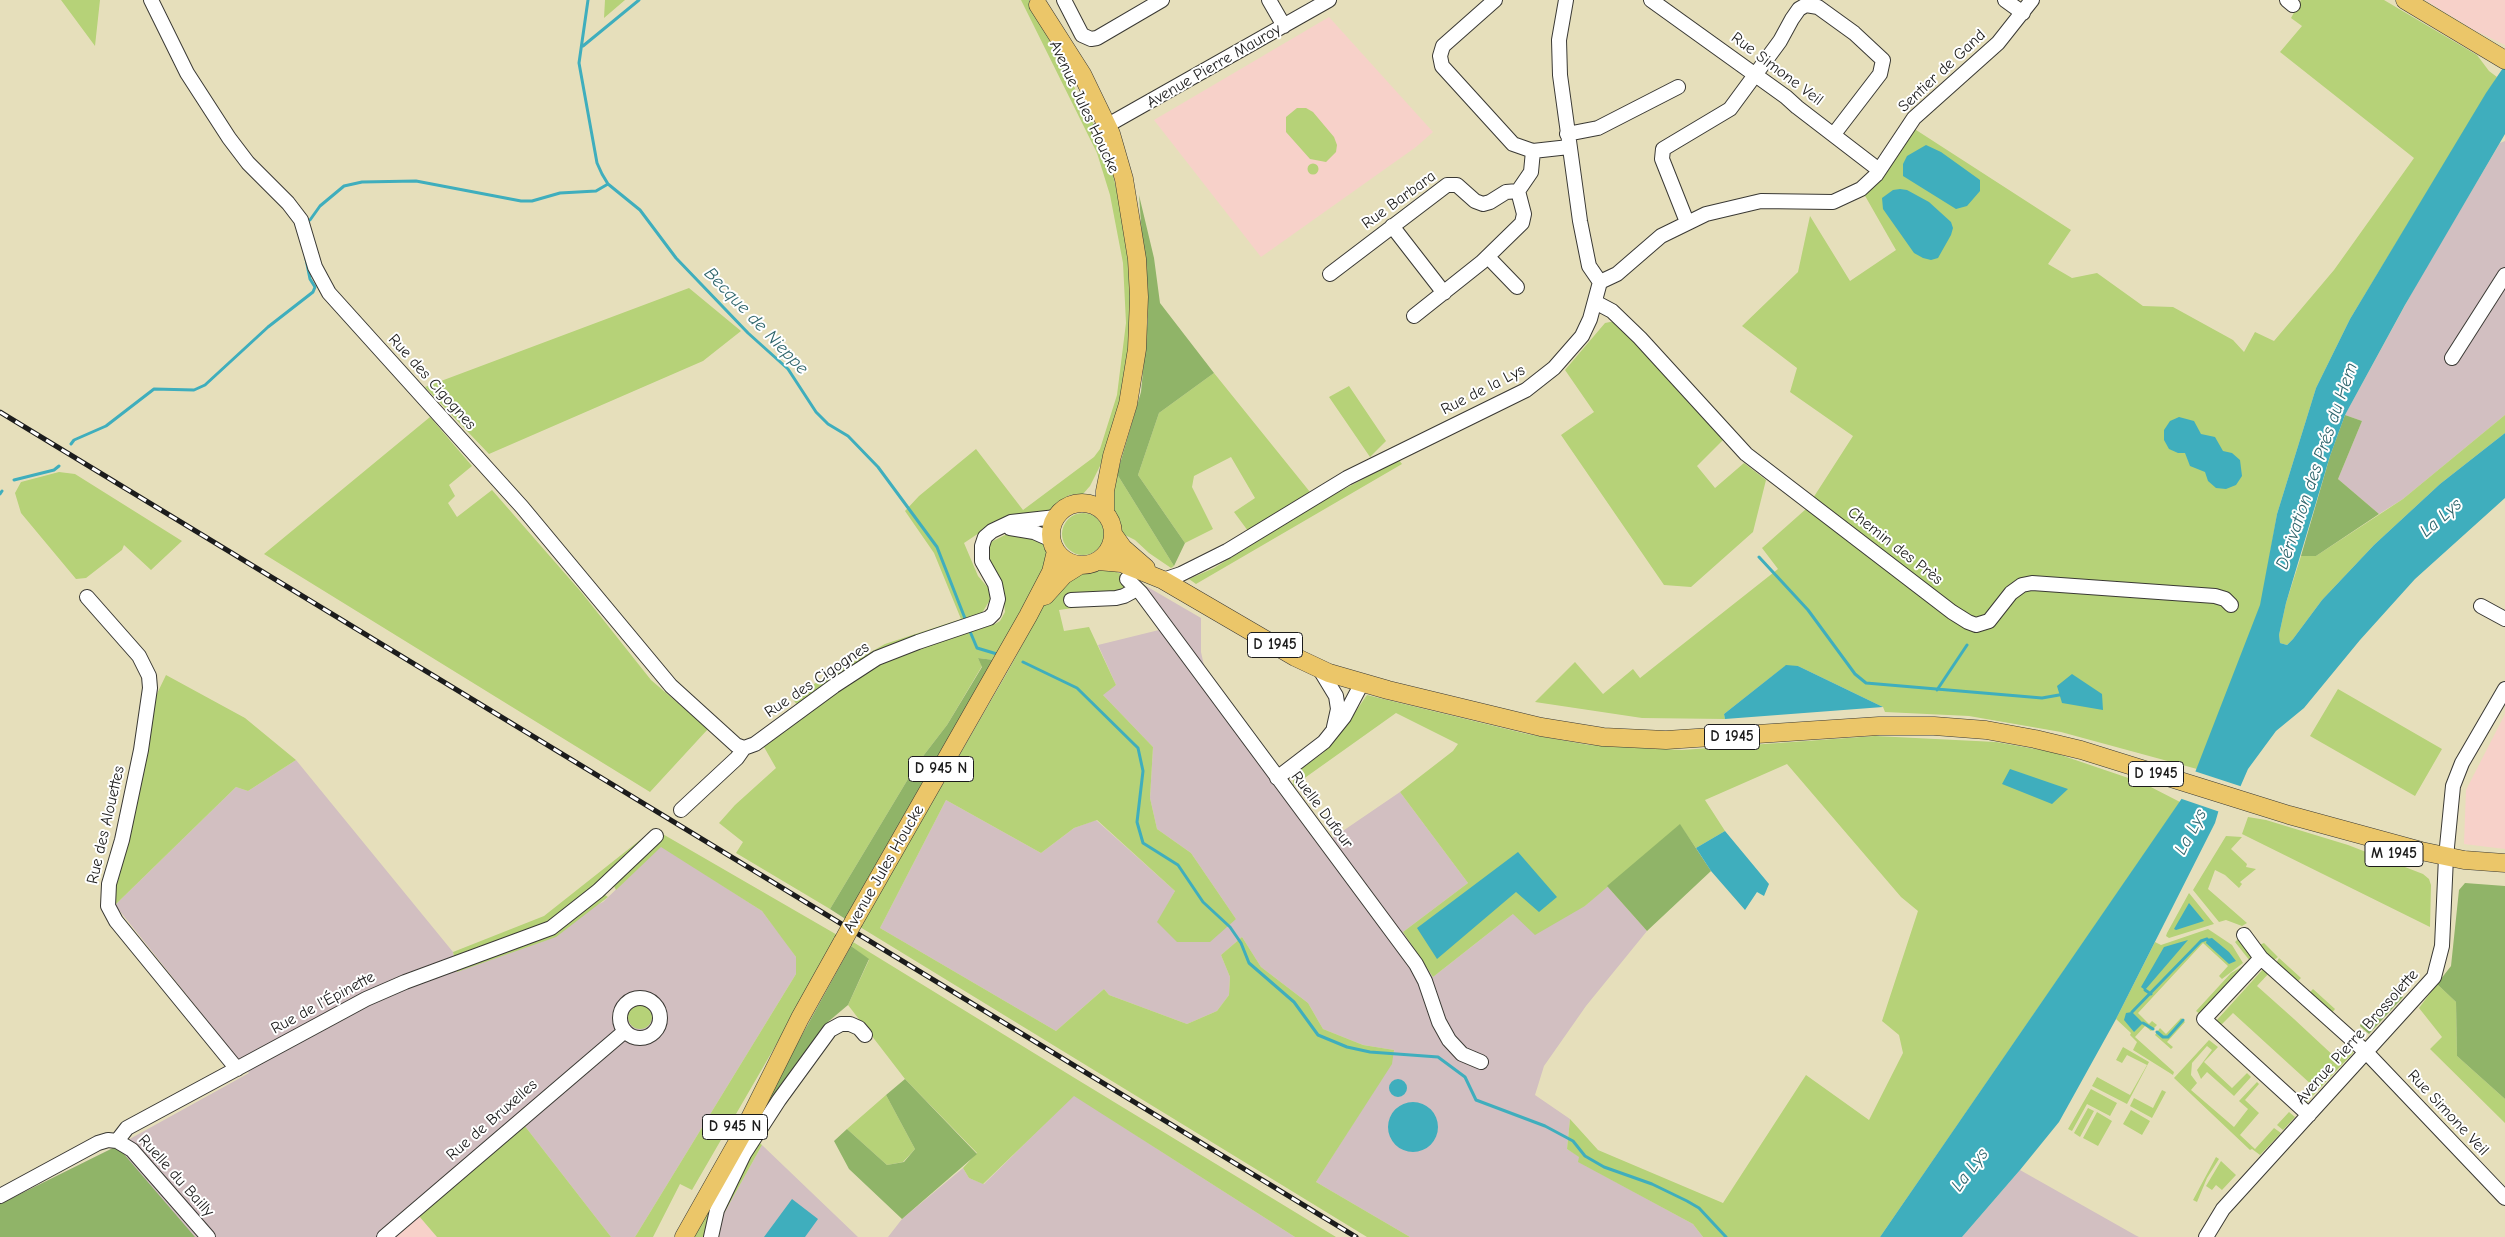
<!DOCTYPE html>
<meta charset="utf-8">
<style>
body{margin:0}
canvas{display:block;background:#e6dfbb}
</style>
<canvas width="2505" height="1237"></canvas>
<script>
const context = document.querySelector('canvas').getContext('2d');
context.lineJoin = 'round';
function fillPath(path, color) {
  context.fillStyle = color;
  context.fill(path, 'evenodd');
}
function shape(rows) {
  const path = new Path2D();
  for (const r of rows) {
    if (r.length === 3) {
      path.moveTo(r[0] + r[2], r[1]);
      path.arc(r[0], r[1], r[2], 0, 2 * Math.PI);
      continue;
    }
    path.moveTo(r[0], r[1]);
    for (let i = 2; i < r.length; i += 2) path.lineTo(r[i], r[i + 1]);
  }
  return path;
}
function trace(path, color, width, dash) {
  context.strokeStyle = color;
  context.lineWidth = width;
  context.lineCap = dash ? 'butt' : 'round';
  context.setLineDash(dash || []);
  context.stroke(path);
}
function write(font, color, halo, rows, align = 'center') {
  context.font = font + ' "Comic Neue",sans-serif';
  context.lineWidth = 4;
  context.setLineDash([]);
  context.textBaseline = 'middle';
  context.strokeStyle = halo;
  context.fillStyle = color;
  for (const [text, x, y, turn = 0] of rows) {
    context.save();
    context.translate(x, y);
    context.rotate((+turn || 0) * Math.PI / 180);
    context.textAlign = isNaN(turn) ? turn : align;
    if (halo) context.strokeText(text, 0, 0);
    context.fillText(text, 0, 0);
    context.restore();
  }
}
fillPath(shape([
 [2425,0,2505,0,2505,45,2474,30],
 [1329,17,1433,132,1416,147,1261,257,1154,120],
 [2505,714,2505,849,2464,844,2466,790],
 [419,1216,437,1237,394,1237]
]), '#f7d1c9');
fillPath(shape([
 [2505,141,2505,415,2403,499,2379,514,2338,479,2362,421,2345,415,2420,278,2500,143],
 [1146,586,1201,618,1201,652,1205,670,1331,839,1400,792,1468,883,1403,932,1433,977,1513,914,1585,906,1607,886,1647,931,1586,1006,1544,1066,1535,1095,1570,1119,1567,1149,1580,1157,1579,1162,1693,1224,1703,1237,1410,1237,1316,1182,1391,1064,1394,1050,1363,1045,1323,1029,1308,1003,1261,967,1242,937,1221,955,1230,977,1229,995,1217,1011,1187,1024,1109,995,1104,989,1056,1031,880,928,946,800,1041,853,1074,828,1096,820,1175,891,1158,922,1236,919,1191,853,1157,829,1150,798,1153,747,1102,694,1116,685,1098,645,1159,630,1137,599],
 [296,760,453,952,457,972,603,902,661,846,762,911,784,940,796,957,796,974,635,1237,611,1237,524,1125,394,1237,0,1237,0,1204,117,1146,249,1073,115,905,236,787,248,791],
 [1074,1095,1162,1152,1295,1237,888,1237,902,1219,963,1168,969,1178,984,1184],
 [762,1145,858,1237,719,1237,722,1217],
 [2020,1170,2135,1235,2139,1237,1962,1237]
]), '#d2bfc1');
fillPath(shape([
 [61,0,100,0,95,46],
 [605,0,625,0,604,18],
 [1021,0,1029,0,1094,125,1112,171,1125,226,1133,298,1125,389,1105,456,1090,486,1083,494,1069,495,1048,512,997,521,964,543,978,576,990,590,991,598,982,613,902,642,798,706,791,697,885,644,961,619,934,553,905,511,919,496,976,449,1023,510,1094,457,1100,449,1117,395,1126,323,1123,263,1110,195,1097,153],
 [2301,0,2384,0,2477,55,2489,71,2497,77,2350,319,2316,388,2277,514,2261,605,2197,769,2061,732,1969,716,1885,712,1883,707,1798,666,1785,666,1724,714,1725,719,1642,718,1535,702,1575,662,1603,694,1633,669,1640,678,1778,569,1762,548,1806,509,1853,436,1790,392,1797,368,1742,326,1798,272,1810,216,1850,281,1896,250,1864,194,1913,128,2071,230,2048,264,2072,278,2097,273,2143,306,2173,307,2233,340,2244,352,2255,332,2274,341,2334,270,2414,158,2280,52,2302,26,2291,18],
 [1297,108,1306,108,1313,112,1334,137,1337,145,1336,152,1326,162,1310,159,1286,132,1286,117],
 [1313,169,5.5],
 [689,288,741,331,703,361,489,454,425,387],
 [1610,322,1617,322,1724,439,1697,466,1715,488,1744,463,1766,480,1753,532,1691,587,1664,585,1561,435,1594,412,1565,370,1605,323],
 [1214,373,1310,492,1248,531,1234,512,1255,498,1231,457,1194,476,1192,487,1213,529,1185,543,1138,475,1159,413],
 [1349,386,1386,441,1370,457,1329,397],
 [2505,415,2505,433,2440,484,2374,545,2322,600,2293,639,2287,645,2280,643,2279,635,2286,603,2301,556,2316,556,2403,499],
 [430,417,472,466,449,485,455,496,448,503,457,517,492,490,582,593,651,680,708,729,650,792,264,554],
 [1399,460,1402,464,1196,584,1189,579,1214,568,1333,495],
 [59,472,75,474,182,541,151,570,124,545,122,550,86,578,76,579,21,513,15,493,21,482],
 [1117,474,1174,566,1171,568,1149,553,1135,540,1123,534,1110,500],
 [1083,534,21],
 [1009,533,1028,535,1045,542,1049,553,1044,569,994,660,978,658,982,666,947,725,917,764,830,909,736,853,743,842,719,823,735,805,776,768,764,747,806,716,803,713,888,659,965,632,995,624,1000,621,1005,612,1003,591,987,555,991,542],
 [1104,566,1146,586,1137,599,1059,610,1064,631,1089,627,1116,685,1103,695,1153,747,1150,798,1157,829,1191,853,1236,919,1210,942,1177,942,1157,922,1175,891,1097,820,1074,828,1041,853,946,800,880,928,1056,1031,1104,989,1109,995,1187,1024,1217,1011,1229,995,1230,977,1221,955,1242,937,1261,967,1308,1003,1323,1029,1363,1045,1394,1050,1392,1064,1316,1182,1410,1237,1367,1237,860,927,1007,673,1044,605,1072,574],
 [166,675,245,718,296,760,248,791,236,787,115,905,113,889,153,702],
 [2338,689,2442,749,2415,796,2310,736],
 [1367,695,1527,734,1589,745,1682,750,1875,736,1996,742,2052,752,2143,783,2180,802,1880,1237,1703,1237,1693,1224,1578,1162,1579,1157,1567,1149,1570,1119,1598,1150,1723,1203,1806,1075,1869,1120,1903,1053,1899,1035,1882,1021,1918,911,1901,897,1787,764,1705,800,1725,831,1696,848,1680,825,1585,906,1535,935,1513,914,1433,977,1403,932,1468,883,1400,792,1453,751,1458,744,1396,713,1292,787,1295,773,1323,753,1342,731],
 [2248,817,2266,820,2348,845,2423,874,2429,879,2431,885,2430,927,2242,834],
 [654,829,839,936,692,1190,680,1184,653,1237,635,1237,796,974,796,957,762,911,661,847,616,890,613,884,562,917,455,960,453,952,544,916],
 [2226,836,2242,837,2231,849,2247,864,2246,867,2256,869,2240,882,2242,884,2239,888,2225,875,2215,870,2208,889,2247,923,2242,926,2226,920,2219,922,2193,890],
 [602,893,608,897,556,937,457,972,456,967,547,935],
 [2189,893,2214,924,2169,938,2166,936,2167,933],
 [2208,929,2232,945,2243,963,2222,979,2219,976,2228,966,2203,943,2138,1013,2149,1024,2152,1021,2157,1025,2151,1031,2145,1026,2135,1037,2174,1072,2173,1075,2133,1050,2137,1042,2130,1035,2131,1033,2116,1019,2155,942,2161,945],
 [2238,939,2253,954,2254,958,2250,961,2235,942],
 [853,942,1073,1077,1336,1237,1295,1237,1074,1096,983,1184,969,1178,963,1168,977,1153,905,1079,848,1005,869,960,851,946],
 [2264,943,2278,957,2273,961,2257,946],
 [2279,958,2301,978,2297,982,2276,963],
 [2245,965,2200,1014,2196,1011,2231,973],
 [2265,967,2270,972,2257,986,2294,1019,2337,1059,2351,1046,2352,1048,2353,1053,2306,1103,2307,1099,2303,1101,2301,1099,2313,1086,2233,1013,2220,1026,2216,1021],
 [2437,984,2456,1002,2457,1056,2505,1099,2505,1123,2430,1049,2442,1037,2419,1008],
 [2313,989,2335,1009,2331,1014,2308,994],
 [640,1017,12],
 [2181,1018,2185,1022,2167,1042,2173,1047,2171,1049,2155,1035,2160,1028,2166,1034],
 [2209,1040,2218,1047,2204,1062,2232,1088,2247,1073,2251,1077,2234,1096,2207,1072,2201,1079,2197,1070,2212,1050,2207,1046,2192,1063,2191,1075,2197,1083,2191,1090,2234,1127,2248,1109,2239,1101,2257,1082,2259,1084,2245,1100,2259,1113,2240,1135,2255,1149,2274,1128,2281,1133,2260,1155,2252,1149,2250,1150,2174,1078],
 [2123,1047,2149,1062,2127,1104,2092,1086,2097,1077,2130,1095,2147,1065,2127,1055,2122,1063,2116,1060],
 [2091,1089,2117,1103,2110,1116,2087,1104,2072,1131,2068,1129],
 [2162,1090,2166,1092,2152,1118,2130,1106,2134,1098,2153,1108],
 [886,1095,915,1149,903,1162,887,1165,847,1129],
 [768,1097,770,1106,751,1135,762,1145,722,1217,719,1237,692,1237],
 [2088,1108,2094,1111,2080,1137,2074,1133],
 [2131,1110,2150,1121,2142,1135,2123,1124],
 [2097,1112,2112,1121,2098,1146,2083,1138],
 [2289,1112,2295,1117,2283,1130,2277,1125],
 [524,1125,611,1237,437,1237,419,1216],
 [2216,1157,2219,1159,2207,1178,2197,1202,2193,1200],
 [2221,1161,2236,1175,2222,1190,2216,1185,2212,1190,2206,1186]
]), '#b6d278');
fillPath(shape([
 [1139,195,1154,258,1160,303,1214,373,1159,413,1138,475,1185,543,1174,566,1117,474,1141,392,1148,319],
 [2345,415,2362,421,2338,479,2379,514,2316,556,2301,556,2330,456],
 [978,658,994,660,847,920,830,909,917,764,947,725,982,667],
 [1680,824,1711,871,1647,931,1607,886],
 [2465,883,2505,886,2505,1099,2457,1056,2456,1002,2437,984,2451,966,2459,890],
 [851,946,869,959,848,1005,829,1021,770,1106,768,1097],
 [2394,988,2403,997,2369,1034,2360,1026,2361,1023,2363,1021,2369,1025,2393,998,2389,993],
 [905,1079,977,1154,902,1219,849,1169,834,1141,847,1129,887,1165,904,1162,915,1149,886,1095],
 [117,1146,195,1237,0,1237,0,1204]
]), '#90b468');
fillPath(shape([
 [2505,65,2505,134,2405,305,2345,415,2330,456,2286,603,2279,635,2280,643,2287,645,2293,639,2322,600,2374,545,2440,484,2505,433,2505,498,2415,579,2360,640,2304,708,2276,731,2248,769,2235,799,2222,799,2215,823,2115,1021,2059,1122,2020,1170,1962,1237,1880,1237,2189,788,2260,605,2277,514,2316,388,2350,319,2486,93],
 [1926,145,1941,152,1980,180,1980,191,1967,206,1956,209,1903,176,1903,164,1907,156],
 [1900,189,1907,190,1929,202,1951,222,1953,228,1951,235,1938,258,1931,260,1923,258,1914,253,1883,209,1882,198,1893,190],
 [2179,417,2194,421,2201,434,2215,437,2223,451,2232,453,2240,460,2242,476,2236,485,2226,489,2216,488,2208,481,2205,472,2190,466,2185,453,2178,453,2169,449,2164,440,2164,430,2170,421],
 [1786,665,1798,666,1883,707,1725,719,1724,714],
 [2072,674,2102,694,2103,710,2062,703,2057,686],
 [2010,769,2068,789,2052,804,2002,784],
 [1725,831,1769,884,1764,896,1757,892,1745,910,1711,871,1696,848],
 [1518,852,1557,897,1539,912,1516,892,1437,959,1417,928],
 [2189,903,2204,921,2176,930,2174,929],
 [2212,938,2229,952,2236,961,2229,964,2206,943,2207,939],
 [2188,940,2145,990,2141,987,2164,947],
 [2132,1012,2143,1023,2134,1032,2124,1020,2126,1013],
 [1398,1088,9],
 [1413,1127,25],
 [792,1199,818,1219,805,1237,764,1237]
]), '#3faebd');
fillPath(shape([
 [2194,771,2243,787,2238,800,2223,802,2220,812,2179,798]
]), '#e6dfbb');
trace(shape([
 [588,0,579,63,597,163,602,174,608,184,640,210,676,258,748,333,788,369,816,412,828,424,848,436,878,467,937,547,966,621],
 [583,46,639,0],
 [310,220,320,206,344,186,362,182,416,181,521,201,532,201,560,193,596,191,608,184],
 [71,444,74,440,106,426,154,389,194,390,205,385,268,327,313,292,315,287,310,279,306,259],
 [14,480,54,470,59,466],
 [0,494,2,491],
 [1759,557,1808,610,1855,674,1866,683,2042,698,2059,695],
 [969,629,977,648,997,654],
 [1023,662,1077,688,1138,748,1143,771,1137,822,1143,843,1178,865,1203,902,1230,927,1241,943,1249,963,1294,1002,1318,1035,1347,1047,1370,1052,1438,1057,1465,1077,1476,1100,1545,1126,1573,1141,1585,1156,1604,1167,1652,1184,1687,1201,1699,1208,1726,1237],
 [1937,690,1967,645],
 [2145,990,2151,994],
 [2132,1012,2201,941,2207,939],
 [2143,1023,2153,1029],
 [2157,1032,2163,1037,2168,1037,2183,1020]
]), '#3faebd', 3);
const minor = shape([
 [151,0,187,73,229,138,248,163,288,203,301,220,315,267,329,293,522,507,671,686,736,745,744,748,755,744,834,686,877,658,918,642,989,618,994,613,998,599,995,584,982,561,982,546,985,537,992,531,1011,522,1056,517],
 [1064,0,1082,35,1091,39,1097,38,1162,0],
 [1269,0,1284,26],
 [1495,0,1443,46,1440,56,1442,66,1513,144,1533,151,1569,147],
 [1566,0,1559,40,1560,75,1580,221,1589,266,1600,282],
 [1651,0,1786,97,1797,107,1879,170],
 [2005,0,2023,13],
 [2287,0,2293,5],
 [1099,130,1329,0],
 [1567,134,1598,128,1678,87],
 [1687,222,1662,159,1663,149,1730,109,1780,41,1792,19,1799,9,1806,5,1818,7,1854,33,1883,60,1880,74,1834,134],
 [1392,226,1444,293],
 [1488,257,1517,287],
 [1330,274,1447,185,1457,185,1475,201,1483,204,1490,202,1506,192,1518,191],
 [1600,282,1617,274,1661,236,1706,214,1761,201,1833,202,1861,189,1876,175,1914,118,1998,43,2032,0],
 [1595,302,1612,311,1640,338,1746,454,1952,612,1968,622,1976,625,1989,621,2011,593,2022,585,2032,583,2215,596,2225,599,2231,605],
 [1414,316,1482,262,1522,223,1524,214,1518,191,1531,172,1533,151],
 [2452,358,2505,275],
 [1010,528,1034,532,1052,540],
 [1127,579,1141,593,1416,964,1425,981,1439,1022,1449,1040,1462,1054,1481,1062],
 [1163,580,1181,574,1227,551,1347,478,1526,390,1554,368,1582,336,1590,319,1600,282],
 [87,597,139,656,149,676,150,688,141,750,122,840,109,884,108,906,116,921,237,1069],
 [1071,600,1116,598,1124,596,1137,589],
 [2481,606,2505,619],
 [1319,668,1336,696,1338,709,1334,727],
 [1277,778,1324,742,1344,717,1362,683],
 [681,810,737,758,744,748],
 [2244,935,2261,958],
 [640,1018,20],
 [2309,1115,2204,1019,2261,958,2366,1052,2505,1198],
 [117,1141,127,1128,366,999,405,982,551,928,598,891,656,836],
 [0,1196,98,1143,108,1140,117,1141,132,1150,208,1237],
 [384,1237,625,1031],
 [711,1237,717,1210,744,1154,779,1100,830,1030,841,1024,850,1024,859,1028,865,1035],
 [2206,1237,2223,1209,2434,977,2442,946,2446,857,2453,786,2462,763,2505,689]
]);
const major = shape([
 [2405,0,2505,60],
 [1038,5,1082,74,1111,134,1124,179,1137,259,1139,297,1137,349,1128,404,1112,456,1105,491,1105,512],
 [1082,534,31],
 [1113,534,1123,548,1146,568],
 [1098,561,1121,563,1163,580,1295,657,1329,673,1388,690,1541,727,1603,737,1666,740,1879,726,1934,726,1986,730,2035,739,2081,750,2289,815,2421,851,2464,860,2505,863],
 [1045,596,1064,575,1080,565],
 [854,921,1028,616,1051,572,1056,551],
 [684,1237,741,1136,800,1018,843,941]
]);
trace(minor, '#3a3934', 16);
trace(major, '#3a3934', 19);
trace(minor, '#fff', 14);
trace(major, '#ebc669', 18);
const rail = shape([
 [0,412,1356,1237]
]);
trace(rail, '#1c1c1c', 5);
trace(rail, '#fff', 3, [9]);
const majorBridge = shape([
 [843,941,854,921]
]);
trace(majorBridge, '#3a3934', 19, []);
trace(majorBridge, '#ebc669', 18);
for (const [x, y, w] of [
 [1275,645,55],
 [1732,737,55],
 [941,769,65],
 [2156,774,55],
 [2394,854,58],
 [735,1127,65]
]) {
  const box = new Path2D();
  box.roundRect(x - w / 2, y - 12.5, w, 25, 4);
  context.fillStyle = '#fff';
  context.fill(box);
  trace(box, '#1c1c1c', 1);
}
write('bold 15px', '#1c1c1c', null, [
 ["D 1945",1275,645],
 ["D 1945",1732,737],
 ["D 945 N",941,769],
 ["D 1945",2156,774],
 ["M 1945",2394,854],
 ["D 945 N",735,1127]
]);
write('16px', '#1c1c1c', '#fff', [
 ["Avenue Pierre Mauroy",1214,66,-30],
 ["Rue Simone Veil",1777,69,37],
 ["Sentier de Gand",1942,71,-43],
 ["Avenue Jules Houcke",1084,107,65],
 ["Rue Barbara",1399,200,-36],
 ["Rue des Cigognes",432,382,48],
 ["Rue de la Lys",1483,390,-27],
 ["Chemin des Près",1895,546,38],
 ["Rue des Cigognes",817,680,-34],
 ["Ruelle Dufour",1322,810,53],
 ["Rue des Alouettes",106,825,-77],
 ["Avenue Jules Houcke",884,869,-60],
 ["Rue de l'Épinette",323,1003,-28],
 ["Avenue Pierre Brossolette",2357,1037,-48],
 ["Rue Simone Veil",2448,1113,47],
 ["Rue de Bruxelles",492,1120,-41],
 ["Ruelle du Bailly",176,1176,48]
]);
write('italic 18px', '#2e656c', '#fff', [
 ["Becque de Nieppe",756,321,46],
 ["Dérivation des Prés du Hem",2317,466,-71],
 ["La Lys",2441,518,-41],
 ["La Lys",2191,832,-62],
 ["La Lys",1970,1170,-53]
]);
</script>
